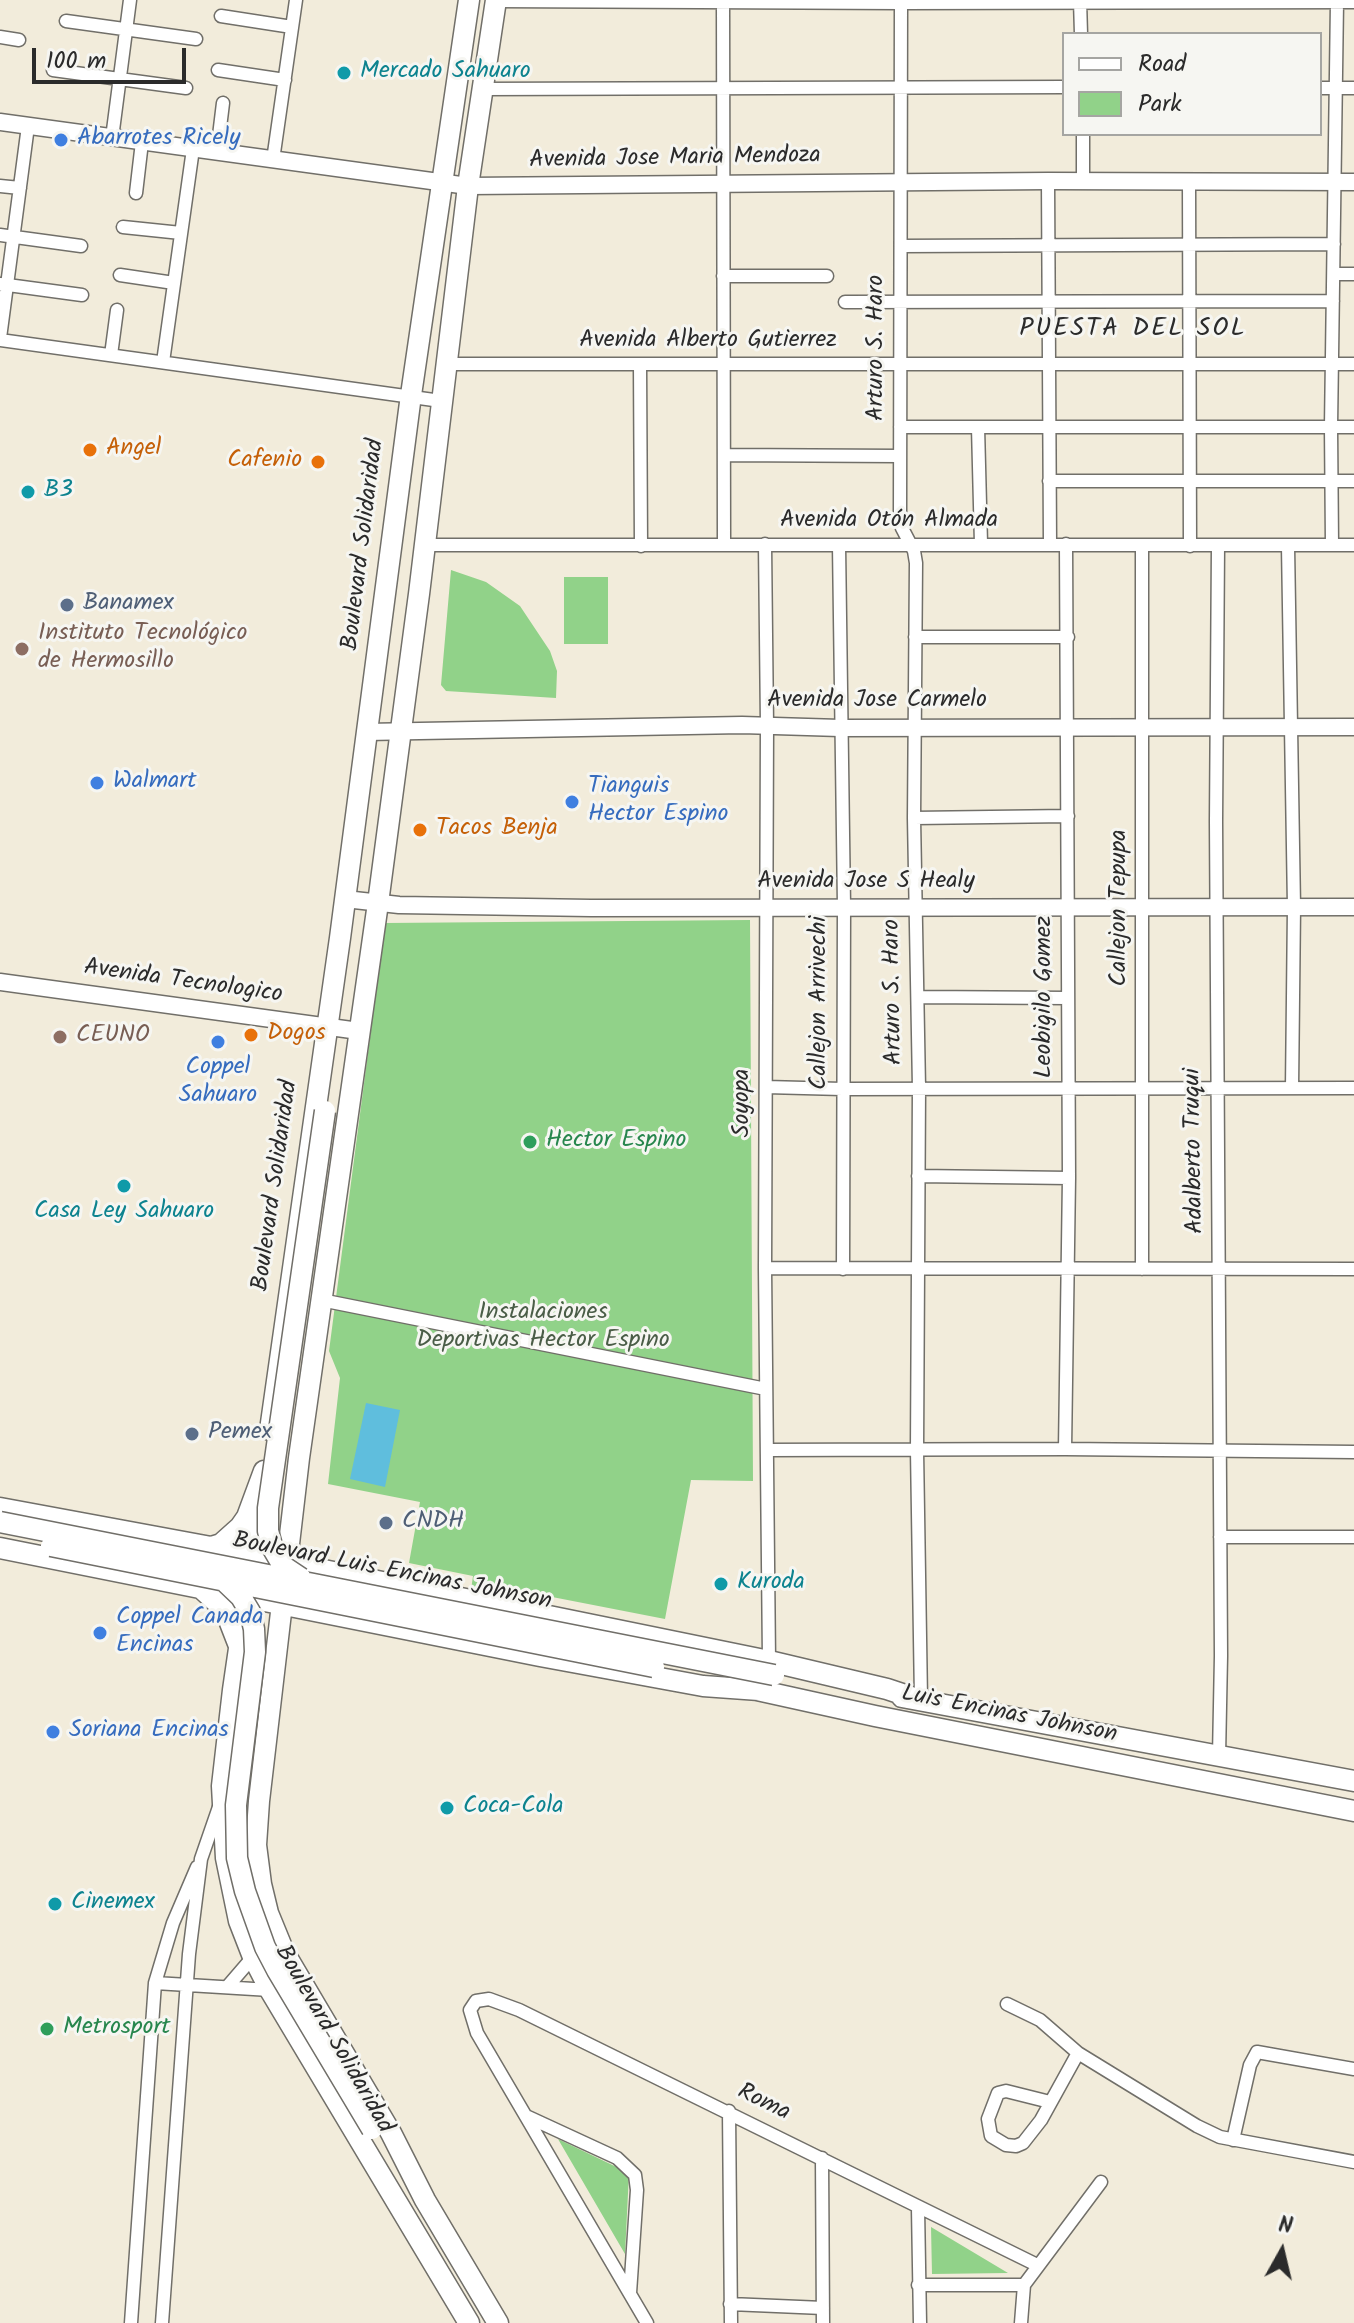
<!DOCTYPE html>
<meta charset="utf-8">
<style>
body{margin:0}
#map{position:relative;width:1354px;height:2323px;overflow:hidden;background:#f2ecdb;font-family:Kalam,sans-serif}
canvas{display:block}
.legend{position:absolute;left:1062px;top:32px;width:260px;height:104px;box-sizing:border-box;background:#f6f6f2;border:2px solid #a5a5a2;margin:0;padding:10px 14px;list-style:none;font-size:24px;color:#2b2b2b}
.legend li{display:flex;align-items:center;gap:16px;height:40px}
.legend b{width:40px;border:2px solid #a5a5a2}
.north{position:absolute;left:1242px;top:2211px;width:80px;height:80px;-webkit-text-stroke:6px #f6f6f2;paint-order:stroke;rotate:8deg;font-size:22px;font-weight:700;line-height:32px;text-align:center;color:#2b2b2b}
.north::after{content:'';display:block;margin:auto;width:28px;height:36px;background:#2b2b2b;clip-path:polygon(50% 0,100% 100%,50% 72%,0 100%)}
.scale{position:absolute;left:32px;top:48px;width:154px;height:36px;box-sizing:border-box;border:4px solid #2b2b2b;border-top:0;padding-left:10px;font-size:24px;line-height:28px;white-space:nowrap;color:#2b2b2b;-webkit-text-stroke:6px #f6f6f2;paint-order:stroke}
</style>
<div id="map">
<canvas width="1354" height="2323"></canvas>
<ul class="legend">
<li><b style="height:10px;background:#fff"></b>Road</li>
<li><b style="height:22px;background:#91d289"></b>Park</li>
</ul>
<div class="north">N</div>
<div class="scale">100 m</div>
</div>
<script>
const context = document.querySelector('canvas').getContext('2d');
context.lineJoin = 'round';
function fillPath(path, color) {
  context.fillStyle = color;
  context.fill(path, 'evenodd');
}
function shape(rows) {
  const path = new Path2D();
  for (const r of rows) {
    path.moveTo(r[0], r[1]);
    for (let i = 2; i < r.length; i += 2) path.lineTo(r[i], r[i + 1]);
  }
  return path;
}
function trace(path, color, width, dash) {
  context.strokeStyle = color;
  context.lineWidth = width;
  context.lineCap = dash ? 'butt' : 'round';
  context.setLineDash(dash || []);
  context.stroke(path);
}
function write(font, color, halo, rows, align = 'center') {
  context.font = font + ' Kalam,sans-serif';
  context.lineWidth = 6;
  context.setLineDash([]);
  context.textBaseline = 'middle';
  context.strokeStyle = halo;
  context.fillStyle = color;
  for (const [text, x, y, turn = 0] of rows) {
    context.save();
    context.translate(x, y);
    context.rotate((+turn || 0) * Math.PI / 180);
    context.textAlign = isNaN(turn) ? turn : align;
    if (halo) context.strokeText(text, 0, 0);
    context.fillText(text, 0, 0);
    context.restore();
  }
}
fillPath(shape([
 [451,570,486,582,520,606,550,651,557,671,556,698,446,691,441,685],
 [564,577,608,577,608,644,564,644],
 [750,920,753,1481,691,1480,665,1619,506,1588,494,1595,471,1590,473,1576,409,1563,420,1502,328,1484,340,1378,329,1351,385,923],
 [558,2139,629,2173,625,2254],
 [931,2227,1008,2273,932,2274]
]), '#91d289');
fillPath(shape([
 [366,1403,400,1410,385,1487,350,1479]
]), '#5fbedd');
const minor = shape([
 [723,0,724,544],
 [901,0,900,515,902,528,914,551,916,563,914,818,919,1088,917,1450,921,1700],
 [1080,0,1081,34],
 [496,1,901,3,1354,2],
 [221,16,292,27],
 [66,21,196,39],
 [0,37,19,40],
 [53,70,186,88],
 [218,70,285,80],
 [1320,88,1354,88],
 [483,89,1064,87],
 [1083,134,1083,181],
 [112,138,130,0],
 [217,152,223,103],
 [273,160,296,0],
 [1048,181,1050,544],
 [1189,181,1190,546],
 [0,186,20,188],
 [136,193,142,142],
 [123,227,181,233],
 [0,235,81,246],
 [901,246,1334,244],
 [1334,274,1354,274],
 [120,275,174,283],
 [723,276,827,276],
 [0,284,82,295],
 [845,302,1333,301],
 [0,338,28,126],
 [0,340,441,401],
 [111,355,117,310],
 [163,362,193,149],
 [446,364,1354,364],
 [640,364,641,546],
 [900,427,1354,427],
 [978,427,981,544],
 [724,455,899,456],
 [1049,481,1354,481],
 [765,544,767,726,765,1268,769,1661],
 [424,545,1354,545],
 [839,545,844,906,843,1269],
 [1332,545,1331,427,1337,2],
 [1142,546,1142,1269],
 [1218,546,1216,821,1221,1656,1219,1756],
 [1288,546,1294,907,1292,1088],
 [915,637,1068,637],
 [914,818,1068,816],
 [918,997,1068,998],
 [766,1087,842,1089,1354,1088],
 [918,1176,1069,1178],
 [765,1268,1354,1269],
 [321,1300,766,1389],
 [1065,1449,1069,1178,1066,544],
 [767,1450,1065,1449,1354,1452],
 [1220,1537,1354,1537],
 [155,1983,270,1990],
 [228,1986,253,1957],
 [1007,2004,1040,2020,1078,2053],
 [1050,2102,1006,2091,998,2093,988,2119,991,2136,1006,2145,1016,2146,1023,2143,1041,2120,1078,2053,1197,2126,1220,2137,1354,2162],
 [729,2111,731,2323],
 [526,2116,617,2158,635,2175,637,2190,630,2293],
 [1233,2140,1250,2065,1257,2052,1354,2069],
 [822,2158,823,2323],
 [918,2208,920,2323],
 [918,2285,1024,2285,1101,2182],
 [730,2304,823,2308],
 [131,2323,155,1983,173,1923,197,1867],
 [162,2323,189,1954,201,1859,219,1807],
 [647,2323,477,2033,470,2010,476,2001,489,1999,519,2010,1037,2265],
 [1021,2323,1024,2285]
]);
const tertiary = shape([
 [0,122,468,186,1048,181,1354,182],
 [366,732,742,725,840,728,1354,727],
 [345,899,399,905,591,908,1354,907],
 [0,982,359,1031]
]);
const primary = shape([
 [496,0,468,186,419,594,378,903,299,1458,259,1801,256,1845,261,1884,268,1913,284,1952,391,2133,425,2200,498,2323],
 [270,1430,340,938,411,395,469,0],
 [261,1497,233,1690,222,1786,226,1858,239,1921,253,1957,270,1990,469,2323],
 [0,1508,211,1547,221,1544,240,1527,247,1517,264,1471],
 [211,1547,769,1661,887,1689,914,1698],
 [0,1548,540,1656,703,1686,759,1690],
 [203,1590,225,1610,239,1646],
 [748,1688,875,1716,1354,1811],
 [902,1697,1354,1781]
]);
trace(minor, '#716f69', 15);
trace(tertiary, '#716f69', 19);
trace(primary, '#716f69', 23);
trace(minor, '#fff', 12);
trace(tertiary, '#fff', 16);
trace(primary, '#fff', 20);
const primaryBridge = shape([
 [0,1522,774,1675],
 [51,1546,654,1667],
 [201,1568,218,1575,241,1597,250,1612,254,1629,255,1652,236,1805,237,1858,245,1891,265,1947,277,1970,372,2129],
 [301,1578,283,1566,273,1549,268,1531,268,1508,325,1111]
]);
trace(primaryBridge, '#716f69', 23, []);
trace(primaryBridge, '#fff', 20);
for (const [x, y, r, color] of [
 [344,73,8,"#0f9aa8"],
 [61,140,8,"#3f7fe0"],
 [90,450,8,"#e8710a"],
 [318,462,8,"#e8710a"],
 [28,492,8,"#0f9aa8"],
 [67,605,8,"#5c6f8a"],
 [22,649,8,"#8d6e63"],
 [97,783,8,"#3f7fe0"],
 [572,802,8,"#3f7fe0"],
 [420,830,8,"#e8710a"],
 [251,1035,8,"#e8710a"],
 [60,1037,8,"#8d6e63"],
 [218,1042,8,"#3f7fe0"],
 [530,1142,8,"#2e9e5b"],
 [124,1186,8,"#0f9aa8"],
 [192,1434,8,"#5c6f8a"],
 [386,1523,8,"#5c6f8a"],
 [721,1584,8,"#0f9aa8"],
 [100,1633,8,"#3f7fe0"],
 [53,1732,8,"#3f7fe0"],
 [447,1808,8,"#0f9aa8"],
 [55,1904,8,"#0f9aa8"],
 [47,2029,8,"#2e9e5b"]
]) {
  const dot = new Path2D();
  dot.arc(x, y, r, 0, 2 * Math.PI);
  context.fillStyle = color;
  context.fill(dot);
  trace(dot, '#f6f6f2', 3);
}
write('24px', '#0d838f', '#f6f6f2', [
 ["Mercado Sahuaro",360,73],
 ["B3",44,492],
 ["Casa Ley Sahuaro",124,1213,"center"],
 ["Kuroda",737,1584],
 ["Coca-Cola",463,1808],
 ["Cinemex",71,1904]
], 'left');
write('24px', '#366cbe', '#f6f6f2', [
 ["Abarrotes Ricely",77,140],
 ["Walmart",113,783],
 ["Tianguis",588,788],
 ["Hector Espino",588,816],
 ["Coppel",218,1069,"center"],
 ["Sahuaro",218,1097,"center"],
 ["Coppel Canada",116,1619],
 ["Encinas",116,1647],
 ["Soriana Encinas",69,1732]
], 'left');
write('24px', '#2b2b2b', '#f6f6f2', [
 ["Avenida Jose Maria Mendoza",675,160,-1],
 ["Avenida Alberto Gutierrez",708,342],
 ["Arturo S. Haro",878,348,-90],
 ["Avenida Otón Almada",889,522],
 ["Boulevard Solidaridad",365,545,-83],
 ["Avenida Jose Carmelo",877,702],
 ["Avenida Jose S Healy",866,883],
 ["Callejon Tepupa",1121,908,-90],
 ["Avenida Tecnologico",183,983,8],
 ["Arturo S. Haro",895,992,-91],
 ["Leobigilo Gomez",1046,997,-90],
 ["Callejon Arrivechi",821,1003,-90],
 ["Soyopa",744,1103,-90],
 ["Adalberto Truqui",1196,1151,-91],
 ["Boulevard Solidaridad",277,1186,-82],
 ["Boulevard Luis Encinas Johnson",392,1573,11],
 ["Luis Encinas Johnson",1009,1716,11],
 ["Boulevard Solidaridad",332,2040,60],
 ["Roma",763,2104,26]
]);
write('24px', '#c56008', '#f6f6f2', [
 ["Angel",106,450],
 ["Cafenio",302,462,"right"],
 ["Tacos Benja",436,830],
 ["Dogos",267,1035]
], 'left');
write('24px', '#4e5e75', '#f6f6f2', [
 ["Banamex",83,605],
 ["Pemex",208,1434],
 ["CNDH",402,1523]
], 'left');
write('24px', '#785e54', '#f6f6f2', [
 ["Instituto Tecnológico",38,635],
 ["de Hermosillo",38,663],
 ["CEUNO",76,1037]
], 'left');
write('24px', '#27864d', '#f6f6f2', [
 ["Hector Espino",546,1142],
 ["Metrosport",63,2029]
], 'left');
write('24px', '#4a5d47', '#f6f6f2', [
 ["Instalaciones",543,1314],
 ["Deportivas Hector Espino",543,1342]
]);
context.letterSpacing = '2px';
write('26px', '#2b2b2b', '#f6f6f2', [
 ["PUESTA DEL SOL",1133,331]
]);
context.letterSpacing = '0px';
</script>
